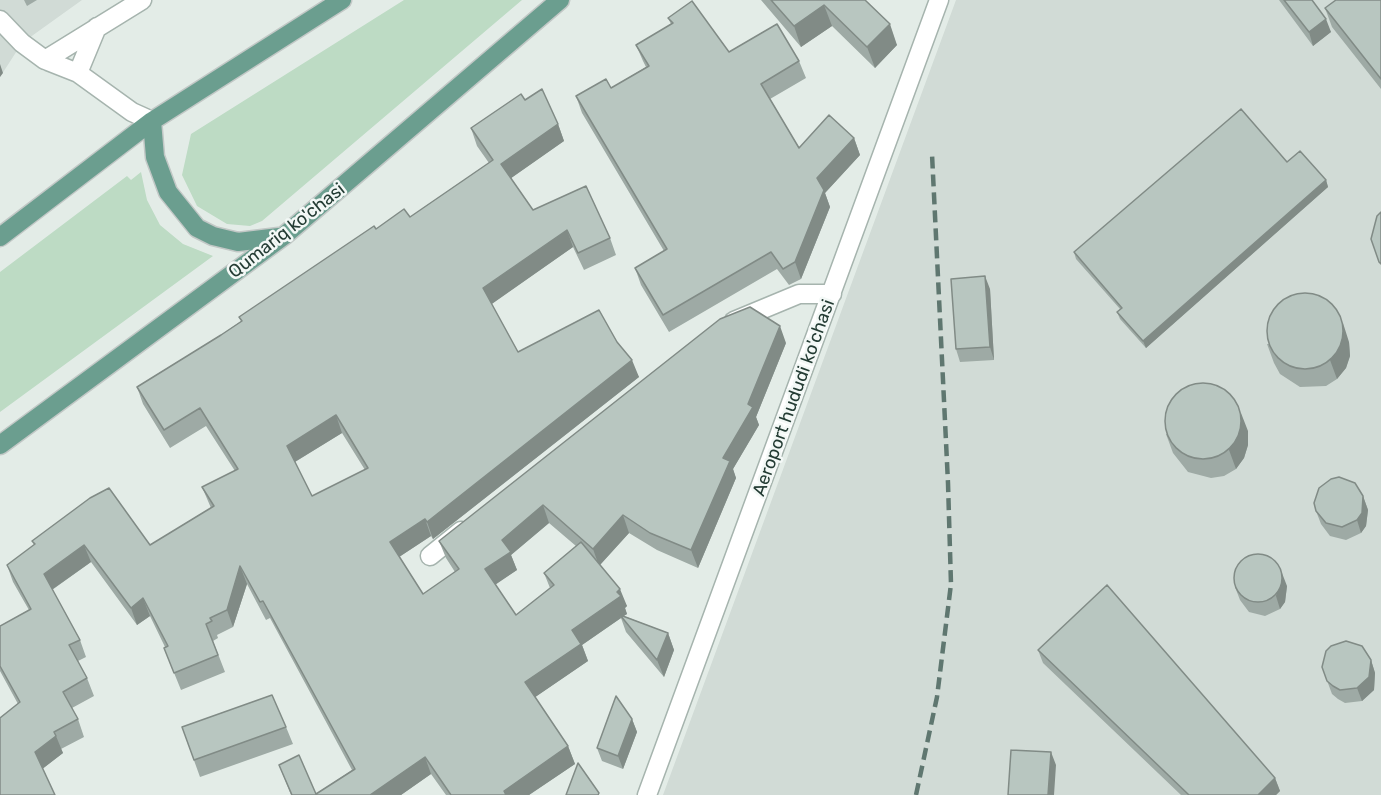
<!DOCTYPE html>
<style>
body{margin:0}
canvas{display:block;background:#e3ece7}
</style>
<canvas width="1381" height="795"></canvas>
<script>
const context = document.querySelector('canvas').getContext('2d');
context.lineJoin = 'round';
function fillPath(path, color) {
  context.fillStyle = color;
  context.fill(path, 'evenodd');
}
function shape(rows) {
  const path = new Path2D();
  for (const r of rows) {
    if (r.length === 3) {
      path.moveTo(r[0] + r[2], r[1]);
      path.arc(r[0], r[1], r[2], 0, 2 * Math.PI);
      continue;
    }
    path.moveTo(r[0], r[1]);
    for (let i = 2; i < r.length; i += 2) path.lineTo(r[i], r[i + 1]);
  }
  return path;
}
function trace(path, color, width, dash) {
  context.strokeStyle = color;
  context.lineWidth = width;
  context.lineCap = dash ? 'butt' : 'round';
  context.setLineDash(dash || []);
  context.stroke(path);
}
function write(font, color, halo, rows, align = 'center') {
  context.font = font + ' Rubik,sans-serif';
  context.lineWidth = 5;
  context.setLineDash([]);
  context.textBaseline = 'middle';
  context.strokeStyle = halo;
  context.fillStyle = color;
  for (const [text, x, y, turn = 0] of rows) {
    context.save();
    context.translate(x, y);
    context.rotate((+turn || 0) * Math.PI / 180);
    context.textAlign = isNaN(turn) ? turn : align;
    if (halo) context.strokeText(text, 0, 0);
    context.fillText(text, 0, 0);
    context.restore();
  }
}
fillPath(shape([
 [0,0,82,0,22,43,0,77],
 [956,0,1381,0,1381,795,663,795]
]), '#d1dbd6');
fillPath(shape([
 [404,0,522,0,262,221,250,226,227,224,197,206,182,175,191,134],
 [141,172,147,200,160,225,183,244,213,256,0,412,0,272,127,176,131,180]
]), '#bddbc4');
const street = shape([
 [142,0,45,60,78,73,132,112,152,121],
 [0,20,22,43,45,60],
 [78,73,97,27],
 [734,321,799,294,832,294],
 [430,556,461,531],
 [647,795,939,0]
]);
const primary = shape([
 [152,121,155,157,168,192,197,228,213,236,238,242,279,237],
 [0,237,152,121,342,0],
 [0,445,285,235,560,0]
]);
trace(street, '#a6b4ae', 21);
trace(primary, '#c2c8c6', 21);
trace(street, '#fff', 18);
trace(primary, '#6b9e8f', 18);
trace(shape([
 [916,795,937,697,951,584,948,483,932,154]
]), '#5f7770', 4.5, [12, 6]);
fillPath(shape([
 [24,0,37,0,27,6],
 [761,0,865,0,897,45,875,68,832,26,801,47],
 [1279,0,1312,0,1331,32,1313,46],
 [1381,0,1381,89,1332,27,1325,8],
 [668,18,729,52,799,61,806,78,770,99,799,148,854,138,860,155,825,193,830,207,801,279,789,285,777,269,669,332,641,285,635,268,664,251,582,113,576,96,611,88,646,67,643,61,636,45,671,24],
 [525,100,558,124,564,141,511,178,533,210,610,238,616,255,584,270,573,247,491,304,518,352,617,342,639,377,433,539,431,536,399,557,423,594,455,572,446,558,439,541,786,343,756,417,759,425,733,469,736,478,698,568,657,550,629,533,600,565,627,606,625,608,627,614,624,616,668,633,674,650,664,677,626,632,621,618,582,645,588,661,535,697,568,746,575,764,529,795,446,795,431,774,401,795,291,795,279,765,316,794,352,770,270,618,266,620,247,584,233,627,217,635,218,638,213,641,225,672,181,690,164,648,165,647,150,616,137,625,91,562,52,590,80,640,86,657,78,661,87,678,94,696,72,708,78,719,84,737,61,749,63,753,42,769,0,795,18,704,0,671,0,626,29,610,13,582,7,565,34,545,32,541,150,545,211,508,202,487,235,471,206,426,170,448,143,404,137,387,221,335,241,321,239,317,376,229,410,217,489,163,477,146,471,128],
 [342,433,365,470,312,496,295,462],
 [549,523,576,546,544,573,550,588,516,615,495,584,517,570,511,555],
 [1287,162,1326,180,1328,187,1146,348,1120,319,1117,312,1120,309,1076,259,1074,252],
 [990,289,994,360,960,362,956,349],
 [1349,342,1350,356,1346,368,1337,379,1326,386,1300,387,1280,374,1274,363,1267,344],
 [1248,431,1248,445,1244,458,1236,469,1224,476,1211,478,1188,472,1173,453,1166,434],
 [1363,496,1368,510,1366,526,1361,533,1346,540,1330,536,1321,524,1316,511],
 [1287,586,1285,602,1280,609,1265,616,1249,612,1240,600,1235,587],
 [1038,650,1275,778,1280,791,1276,795,1181,795,1043,663],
 [1371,660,1375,673,1374,690,1362,701,1345,703,1338,699,1332,694,1322,667],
 [632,719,637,732,623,769,602,761,597,748],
 [182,727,286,727,293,744,200,777]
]), '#9eaaa5');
fillPath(shape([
 [824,5,832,26,801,47,794,26],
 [1326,19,1331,32,1313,46,1309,32],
 [890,24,897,45,875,68,867,47],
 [0,64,3,73,0,77],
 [558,124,564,141,507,181,501,164],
 [854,138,860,155,825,193,830,207,801,279,795,262,817,178],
 [1326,180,1328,187,1146,348,1143,341],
 [567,230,573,247,489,306,483,288],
 [985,276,990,289,994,360,990,347],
 [1343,323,1349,342,1350,356,1346,368,1337,379,1330,360],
 [780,326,786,343,756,417,759,425,733,469,736,478,698,568,691,550,723,458,748,404],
 [632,360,639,377,433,539,427,522],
 [1241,413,1248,431,1248,445,1244,458,1236,469,1229,450],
 [336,415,342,433,293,463,287,446],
 [1363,496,1368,510,1366,526,1361,533,1357,520],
 [543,505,549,523,511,555,517,570,492,587,485,569,502,540],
 [623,515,629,533,599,566,593,549],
 [425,519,431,536,396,559,390,542],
 [84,545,91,562,50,591,44,574],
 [240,566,247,584,233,627,227,610],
 [1282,573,1287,586,1285,602,1280,609,1276,596],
 [620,589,627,606,625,608,627,614,622,617,620,615,621,618,582,645,588,661,531,700,525,682,572,630],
 [143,598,150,616,137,625,131,608],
 [668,633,674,650,664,677,657,660],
 [1371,660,1375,673,1374,690,1362,701,1357,688],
 [632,719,637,732,623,769,618,756],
 [56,736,63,753,41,770,35,752],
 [568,746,575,764,529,795,505,795,504,791],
 [1051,752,1056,765,1054,795,1048,795],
 [425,757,431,774,401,795,370,795],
 [1275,778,1280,791,1276,795,1258,795]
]), '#818b86');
const building = shape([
 [771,0,865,0,890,24,867,47,824,5,794,26,771,0],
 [1284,0,1312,0,1326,19,1309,32,1284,0],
 [1336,0,1381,0,1381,79,1325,8,1336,0],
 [692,1,729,52,777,24,799,61,761,84,799,148,829,115,854,138,817,178,824,190,795,262,783,269,771,252,663,315,635,268,667,249,576,96,606,79,611,88,649,66,636,45,673,23,668,18,692,1],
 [542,89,558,124,501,164,533,210,586,186,610,238,578,253,567,230,483,288,518,352,599,310,617,342,632,360,427,522,425,519,390,542,423,594,459,569,439,541,720,319,750,307,780,326,748,404,753,407,723,458,730,461,691,550,650,533,623,515,593,549,543,505,502,540,511,552,485,569,516,615,554,585,544,573,581,542,620,589,617,592,621,596,572,630,581,644,525,682,568,746,504,791,506,795,451,795,425,757,370,795,292,795,279,765,299,755,316,794,355,769,263,601,260,602,240,566,227,610,210,618,212,621,206,624,218,655,174,673,164,648,168,646,143,598,131,608,84,545,44,574,80,640,69,645,87,678,63,692,78,719,54,732,56,736,35,752,55,795,0,795,0,718,20,702,0,666,0,626,31,609,7,565,35,544,32,541,90,498,109,488,150,545,214,506,202,487,238,469,200,408,164,430,137,387,221,335,242,321,239,317,374,226,376,229,404,209,410,217,493,160,471,128,521,94,525,100,542,89],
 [336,415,368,468,312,496,287,446,336,415],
 [1241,109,1287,162,1300,151,1326,180,1143,341,1117,312,1122,308,1074,252,1241,109],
 [1381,212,1381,264,1379,262,1371,239,1377,216,1381,212],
 [985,276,990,347,956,349,951,279,985,276],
 [1305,331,38],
 [1203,421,38],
 [1339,477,1355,483,1363,496,1362,513,1357,520,1342,527,1326,523,1316,511,1314,503,1319,488,1331,479,1339,477],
 [1258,578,24],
 [1107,585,1275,778,1258,795,1189,795,1038,650,1107,585],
 [620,615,668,633,657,660,620,615],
 [1346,641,1362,646,1371,660,1369,677,1357,688,1340,690,1333,686,1327,681,1322,667,1326,651,1331,646,1346,641],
 [272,695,286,727,194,760,182,727,272,695],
 [616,696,632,719,618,756,597,748,616,696],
 [1011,750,1051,752,1048,795,1008,795,1011,750],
 [578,763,599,793,598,795,566,795,578,763]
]);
fillPath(building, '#b8c6c0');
trace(building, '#818b86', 1.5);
write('18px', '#243c34', '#f3f8f6', [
 ["Qumariq ko'chasi",287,231,-38],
 ["Aeroport hududi ko'chasi",794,398,-70]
]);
</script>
